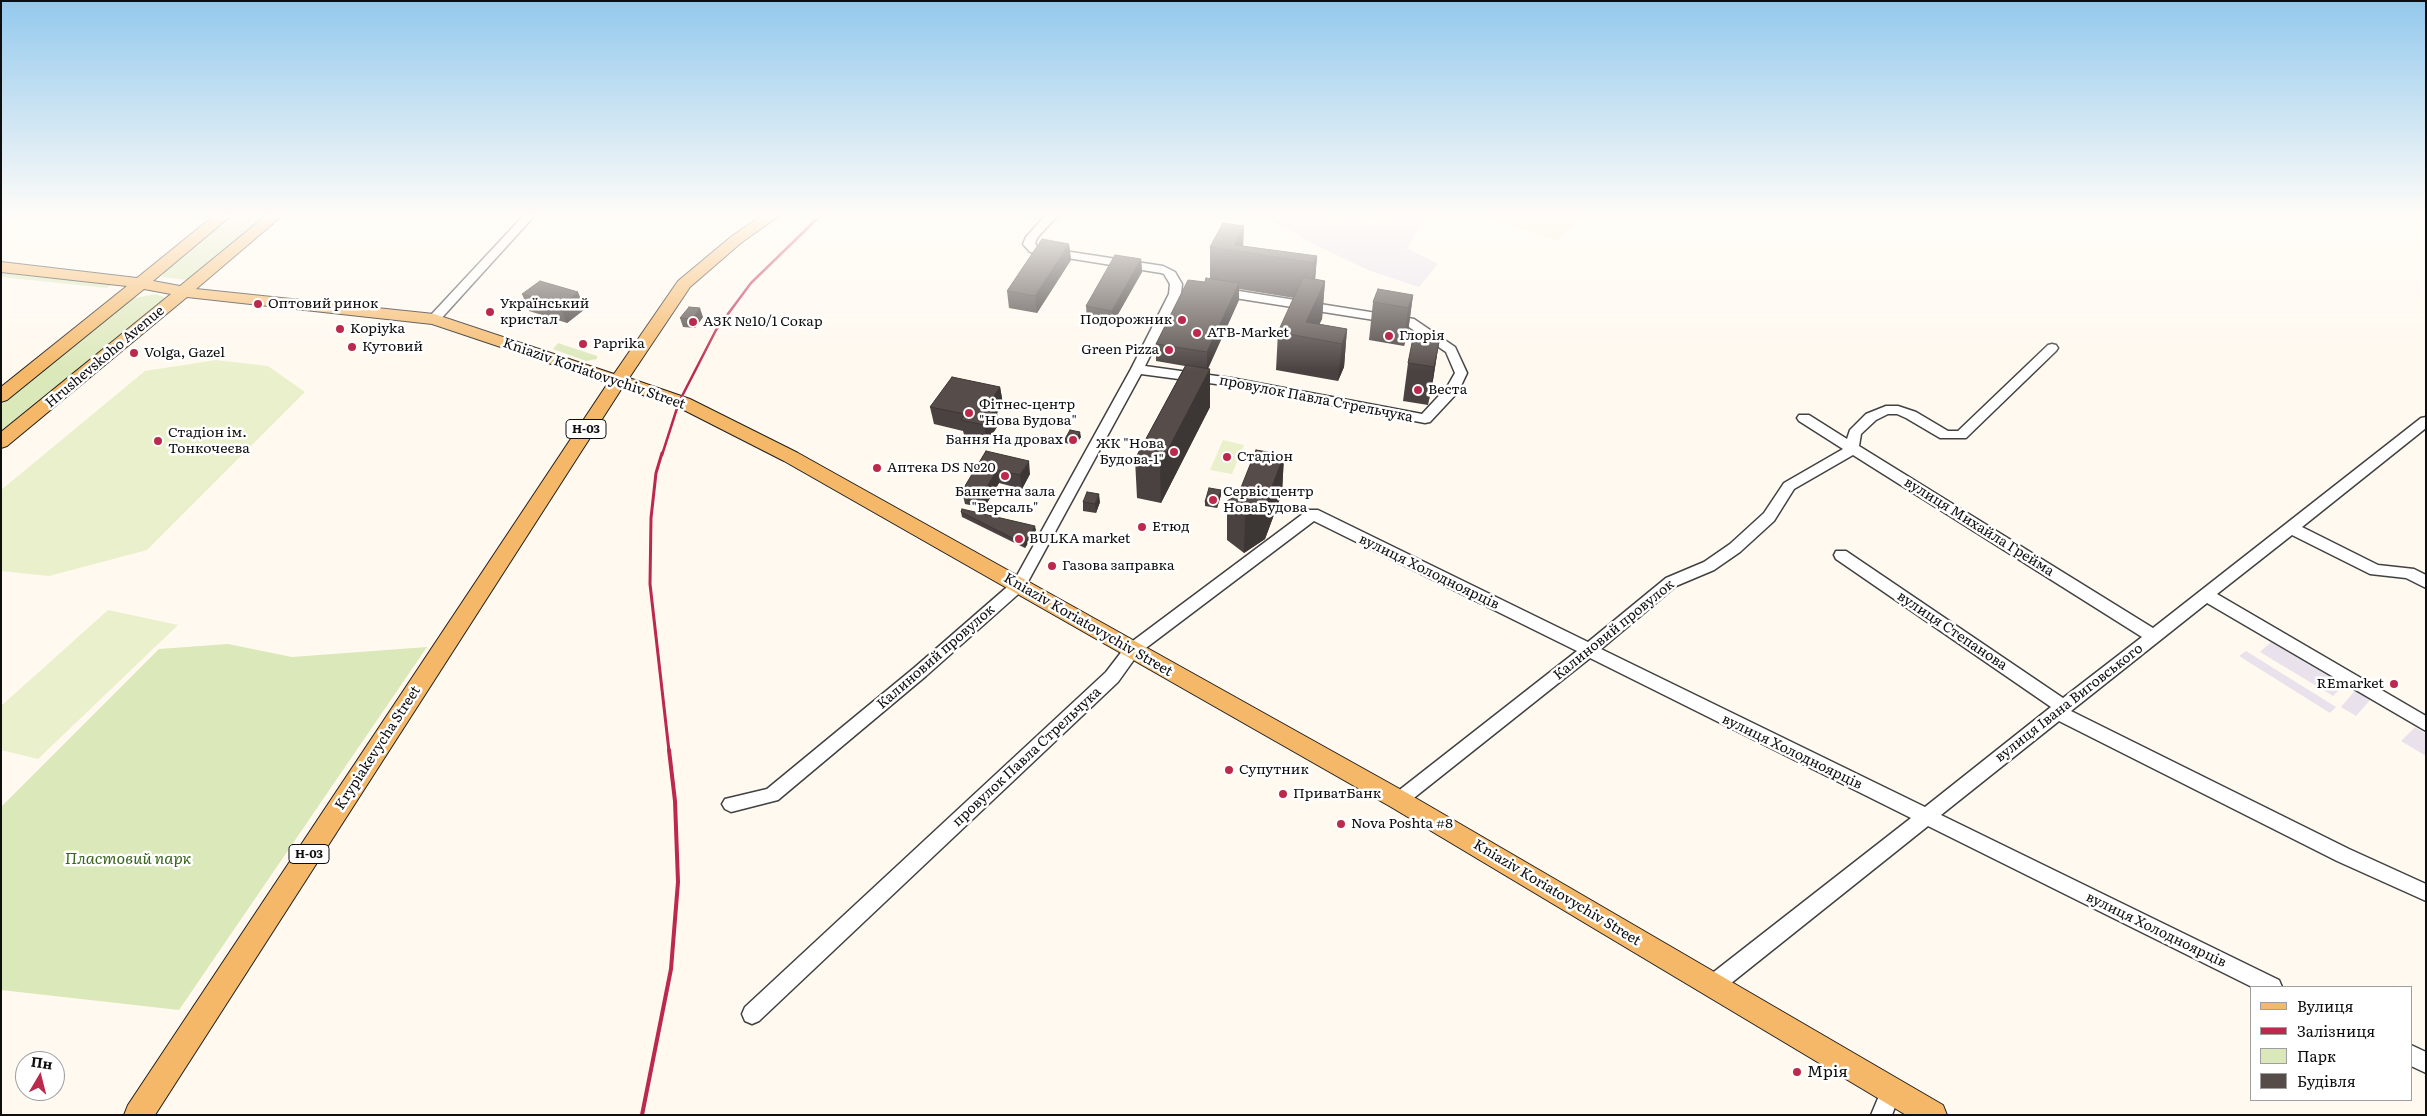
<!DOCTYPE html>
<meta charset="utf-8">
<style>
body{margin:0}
#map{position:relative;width:2427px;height:1116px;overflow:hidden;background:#fff9ef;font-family:Literata,serif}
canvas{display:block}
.frame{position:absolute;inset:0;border:2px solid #0e0e0e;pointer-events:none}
.legend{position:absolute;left:2250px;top:986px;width:162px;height:115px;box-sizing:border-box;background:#fff;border:1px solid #9f9f9f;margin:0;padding:6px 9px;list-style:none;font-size:15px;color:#0e0e0e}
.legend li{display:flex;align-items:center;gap:10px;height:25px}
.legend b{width:25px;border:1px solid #9f9f9f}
.north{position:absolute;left:15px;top:1051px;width:50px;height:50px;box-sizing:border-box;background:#fff;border:1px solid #9f9f9f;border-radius:50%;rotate:8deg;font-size:14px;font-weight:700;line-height:20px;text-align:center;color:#0e0e0e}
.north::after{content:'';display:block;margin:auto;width:18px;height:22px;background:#bb294c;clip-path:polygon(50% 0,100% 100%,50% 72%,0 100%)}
</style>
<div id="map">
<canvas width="2427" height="1116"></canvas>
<div class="frame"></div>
<ul class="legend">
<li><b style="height:6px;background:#f5b868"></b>Вулиця</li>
<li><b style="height:6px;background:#bb294c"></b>Залізниця</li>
<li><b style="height:14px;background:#dbe8b9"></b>Парк</li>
<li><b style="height:14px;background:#564d4a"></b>Будівля</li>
</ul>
<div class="north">Пн</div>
</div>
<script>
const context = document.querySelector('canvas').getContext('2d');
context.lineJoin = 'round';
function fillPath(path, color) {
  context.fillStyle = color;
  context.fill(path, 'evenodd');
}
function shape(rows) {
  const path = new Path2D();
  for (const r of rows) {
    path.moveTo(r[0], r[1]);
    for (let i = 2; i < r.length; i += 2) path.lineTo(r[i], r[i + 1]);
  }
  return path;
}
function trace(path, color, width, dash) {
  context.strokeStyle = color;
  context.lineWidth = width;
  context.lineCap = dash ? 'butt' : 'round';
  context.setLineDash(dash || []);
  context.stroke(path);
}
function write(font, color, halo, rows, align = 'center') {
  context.font = font + ' Literata,serif';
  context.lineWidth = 5;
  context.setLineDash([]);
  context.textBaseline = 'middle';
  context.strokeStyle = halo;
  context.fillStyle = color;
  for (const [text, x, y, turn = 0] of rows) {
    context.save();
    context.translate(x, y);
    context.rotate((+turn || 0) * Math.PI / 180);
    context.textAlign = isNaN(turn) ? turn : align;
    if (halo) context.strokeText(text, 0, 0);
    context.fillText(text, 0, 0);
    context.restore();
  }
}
fillPath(shape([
 [1254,214,1318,214,1338,223,1352,216,1379,228,1388,214,1427,214,1407,248,1438,264,1419,287,1368,270,1311,243,1273,221],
 [2271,642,2344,685,2333,696,2260,652],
 [2246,651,2336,707,2330,713,2239,656],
 [2357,688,2372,698,2356,716,2341,707],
 [2415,727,2426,734,2426,756,2401,741]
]), '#e9e2ec');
fillPath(shape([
 [235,214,269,214,198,275,187,280,162,277,164,272],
 [1,271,113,284,107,288,1,277],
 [155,294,164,297,164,303,1,434,1,405,130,299],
 [558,343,597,356,597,359,586,361,553,349],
 [228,644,292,657,427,647,179,1010,1,990,1,807,159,649]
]), '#dbe8b9');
fillPath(shape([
 [1497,214,1565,214,1579,219,1557,241,1492,219],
 [216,360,268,366,305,392,147,550,49,576,1,571,1,490,145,371],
 [1223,440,1244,445,1232,474,1210,470],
 [108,610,178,625,38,759,1,750,1,706]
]), '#eaf0cb');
const minor = shape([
 [525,214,536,214,438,322,430,322,428,319,430,316,525,214],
 [1047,214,1059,214,1037,238,1035,244,1038,247,1163,266,1175,272,1182,284,1181,294,1145,366,1231,378,1422,414,1447,387,1455,373,1446,352,1406,325,1216,295,1214,292,1216,289,1220,288,1414,319,1455,347,1467,373,1458,392,1430,422,1425,423,1231,386,1141,374,1024,589,926,676,778,800,731,812,725,809,722,804,725,799,767,789,914,668,1014,581,1131,369,1169,294,1170,284,1164,274,1161,273,1030,252,1023,244,1026,237,1047,214],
 [2052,344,2056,345,2058,348,2056,351,1966,438,1940,438,1906,418,1897,414,1888,414,1876,420,1861,434,1859,446,2153,628,2421,418,2426,417,2426,428,2302,527,2378,565,2414,569,2426,575,2426,588,2406,578,2370,574,2292,535,2217,594,2426,716,2426,731,2207,603,2071,711,2349,849,2426,884,2426,901,2337,861,2059,721,1941,815,2279,980,2282,987,2252,987,1928,826,1720,992,1713,994,1706,992,1703,985,1706,978,1911,818,1590,658,1405,805,1399,807,1393,805,1390,800,1393,795,1577,651,1314,521,1138,654,1118,682,759,1021,752,1024,745,1021,742,1014,745,1007,1106,672,1126,646,1308,510,1318,510,1588,642,1666,578,1704,562,1730,544,1764,513,1784,483,1843,449,1799,421,1797,418,1799,415,1809,415,1847,439,1850,430,1866,414,1886,406,1898,406,1916,412,1948,431,1958,431,2048,345,2052,344],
 [1853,455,2142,637,2063,698,1846,551,1836,551,1834,555,1836,559,2051,707,1925,807,1601,649,1676,586,1714,570,1740,552,1774,521,1794,489,1853,455],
 [2411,1045,2426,1052,2426,1073,2411,1066,2411,1045],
 [1891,1081,1898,1084,1901,1091,1892,1115,1871,1115,1884,1084,1891,1081]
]);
const major = shape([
 [216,214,233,214,153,281,180,286,268,214,284,214,196,289,434,314,614,374,678,281,732,236,764,214,782,214,742,242,690,287,629,378,690,399,798,453,1407,793,1943,1105,1947,1115,1906,1115,1391,807,784,461,678,407,622,388,155,1115,124,1115,128,1105,608,383,432,324,187,297,7,446,1,448,1,432,171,294,144,289,7,400,1,402,1,387,127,286,1,272,1,262,137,278,216,214]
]);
trace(minor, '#414141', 3);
trace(major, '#1f1f1f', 2);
fillPath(minor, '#fff');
fillPath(major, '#f5b868');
trace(shape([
 [662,455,679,402,716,330,751,283,822,214]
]), '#bb294c', 2.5);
trace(shape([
 [662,453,656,473,651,518,650,584,669,751]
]), '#bb294c', 3);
trace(shape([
 [642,1115,671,969,678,882,675,801,669,750]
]), '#bb294c', 4);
fillPath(shape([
 [1069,244,1071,260,1037,313,1009,308,1007,291],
 [1244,246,1317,256,1315,279,1325,281,1322,319,1319,324,1347,329,1344,367,1338,381,1276,370,1278,332,1294,298,1239,289,1239,300,1208,369,1210,407,1161,503,1137,498,1135,459,1185,366,1156,361,1156,344,1205,282,1210,278,1210,247],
 [1141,259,1142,272,1113,323,1087,319,1086,306],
 [522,294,585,309,567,323,529,311],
 [1413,295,1408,332,1404,346,1369,340,1373,302],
 [703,317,695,328,683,327,680,318],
 [1439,342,1433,380,1428,405,1403,401,1408,363],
 [1000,387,1003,404,997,413,999,424,987,442,965,438,963,431,934,424,930,407],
 [1081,437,1075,445,1065,443,1065,439],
 [986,451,1030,474,1022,489,999,483,984,508,965,504,962,491],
 [1284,455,1282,493,1265,539,1244,553,1227,540,1227,501,1238,495],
 [1221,490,1221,495,1217,508,1205,506,1205,502],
 [1083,502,1100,502,1096,513,1083,511],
 [961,512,1036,530,1025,548,962,517]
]), '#4a4240');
fillPath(shape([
 [1244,226,1243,252,1234,245],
 [1069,244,1071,260,1037,313,1035,296],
 [1317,256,1314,293,1312,300,1314,263],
 [1141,259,1142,272,1113,323,1112,311],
 [1325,281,1322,319,1313,338,1306,322],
 [1239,283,1239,300,1207,370,1207,352],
 [578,292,585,309,567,323,560,306],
 [1413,295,1408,332,1404,346,1408,308],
 [700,308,703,317,695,328,692,319],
 [1347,329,1344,367,1338,381,1342,344],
 [1439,342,1433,380,1428,405,1434,367],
 [1210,369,1210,407,1161,503,1160,465],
 [1000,387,1003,404,997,413,999,424,987,442,984,425,988,405],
 [1080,432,1081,437,1075,445,1075,441],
 [1284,455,1282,493,1265,539,1244,553,1245,515],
 [1029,461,1030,474,1022,489,1020,475],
 [997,470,999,483,984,508,982,495],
 [1221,490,1221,495,1217,508,1217,504],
 [1099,494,1100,502,1096,513,1095,504],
 [1035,526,1036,530,1025,548,1024,544]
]), '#3c3634');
const building = shape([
 [1223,223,1244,226,1234,245,1317,256,1314,263,1210,247,1223,223],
 [1042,239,1069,244,1035,296,1007,291,1042,239],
 [1115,255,1141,259,1112,311,1086,306,1115,255],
 [1303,277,1325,281,1306,322,1347,329,1342,344,1278,332,1303,277],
 [1206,278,1239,283,1207,352,1156,344,1188,280,1205,282,1206,278],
 [540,281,578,292,560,306,522,294,540,281],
 [1378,289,1413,295,1408,308,1373,302,1378,289],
 [689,307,700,308,692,319,680,318,689,307],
 [1413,338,1439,342,1434,367,1408,363,1413,338],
 [1186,365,1210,369,1160,465,1135,459,1186,365],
 [952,377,1000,387,988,405,996,407,984,425,961,420,965,414,930,407,952,377],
 [1070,430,1080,432,1075,441,1065,439,1070,430],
 [1256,450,1284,455,1267,500,1245,515,1227,501,1238,495,1256,450],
 [986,451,1029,461,1020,475,997,470,982,495,962,491,986,451],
 [1209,488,1221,490,1217,504,1205,502,1209,488],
 [1087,492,1099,494,1095,504,1083,502,1087,492],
 [962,509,1035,526,1024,544,961,512,962,509]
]);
fillPath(building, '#564d4a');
trace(building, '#3c3634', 1);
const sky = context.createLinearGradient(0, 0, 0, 371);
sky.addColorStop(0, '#93c9ed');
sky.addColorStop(0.58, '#fffcf8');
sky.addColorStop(1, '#fffcf800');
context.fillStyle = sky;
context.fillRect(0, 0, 2427, 371);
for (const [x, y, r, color] of [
 [258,304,5,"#bb294c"],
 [490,312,5,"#bb294c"],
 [1182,320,5,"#bb294c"],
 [693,322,5,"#bb294c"],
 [340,329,5,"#bb294c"],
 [1197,333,5,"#bb294c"],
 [1389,336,5,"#bb294c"],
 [583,344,5,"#bb294c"],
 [352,347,5,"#bb294c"],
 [1169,350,5,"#bb294c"],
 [134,353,5,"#bb294c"],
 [1418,390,5,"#bb294c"],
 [969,413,5,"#bb294c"],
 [1073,440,5,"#bb294c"],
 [158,441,5,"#bb294c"],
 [1174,452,5,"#bb294c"],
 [1227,457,5,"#bb294c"],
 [877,468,5,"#bb294c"],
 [1005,476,5,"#bb294c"],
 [1213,500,5,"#bb294c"],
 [1142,527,5,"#bb294c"],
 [1019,539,5,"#bb294c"],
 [1052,566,5,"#bb294c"],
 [2394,684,5,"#bb294c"],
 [1229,770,5,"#bb294c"],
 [1283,794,5,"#bb294c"],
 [1341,824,5,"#bb294c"],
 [1797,1072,5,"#bb294c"]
]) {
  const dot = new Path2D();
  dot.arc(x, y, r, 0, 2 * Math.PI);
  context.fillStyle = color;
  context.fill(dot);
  trace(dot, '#fff', 2);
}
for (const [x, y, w] of [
 [586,429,40],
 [309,854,40]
]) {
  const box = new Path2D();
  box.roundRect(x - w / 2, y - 9.5, w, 19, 4);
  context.fillStyle = '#fff';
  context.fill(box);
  trace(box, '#0e0e0e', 1);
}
write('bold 12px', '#0e0e0e', null, [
 ["Н-03",586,429],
 ["Н-03",309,854]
]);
write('14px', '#0e0e0e', '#fff', [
 ["Оптовий ринок",268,304],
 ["Український",500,304],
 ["кристал",500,320],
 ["Подорожник",1172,320,"right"],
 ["АЗК №10/1 Сокар",703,322],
 ["Kopiyka",350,329],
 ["ATB-Market",1207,333],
 ["Глорія",1399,336],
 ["Paprika",593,344],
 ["Кутовий",362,347],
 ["Green Pizza",1159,350,"right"],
 ["Volga, Gazel",144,353],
 ["Веста",1428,390],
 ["Фітнес-центр",979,405],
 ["\"Нова Будова\"",979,421],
 ["Стадіон ім.",168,433],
 ["Тонкочеєва",168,449],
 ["Бання На дровах",1063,440,"right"],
 ["ЖК \"Нова",1164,444,"right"],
 ["Будова-1\"",1164,460,"right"],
 ["Стадіон",1237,457],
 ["Аптека DS №20",887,468],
 ["Банкетна зала",1005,492,"center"],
 ["\"Версаль\"",1005,508,"center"],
 ["Сервіс центр",1223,492],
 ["НоваБудова",1223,508],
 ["Етюд",1152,527],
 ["BULKA market",1029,539],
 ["Газова заправка",1062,566],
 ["REmarket",2384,684,"right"],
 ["Супутник",1239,770],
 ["ПриватБанк",1293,794],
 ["Nova Poshta #8",1351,824]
], 'left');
write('14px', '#0e0e0e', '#fff', [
 ["Hrushevskoho Avenue",105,357,-40],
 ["Kniaziv Koriatovychiv Street",594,374,19],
 ["провулок Павла Стрельчука",1316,399,11],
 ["вулиця Михайла Грейма",1979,527,32],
 ["вулиця Холодноярців",1429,572,26],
 ["Kniaziv Koriatovychiv Street",1088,625,30],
 ["Калиновий провулок",1614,630,-39],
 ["вулиця Степанова",1952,631,34],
 ["Калиновий провулок",936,657,-41],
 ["вулиця Івана Виговського",2069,703,-38],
 ["Krypiakevycha Street",378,748,-57],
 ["вулиця Холодноярців",1792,752,26],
 ["провулок Павла Стрельчука",1027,757,-43],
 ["Kniaziv Koriatovychiv Street",1557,893,31],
 ["вулиця Холодноярців",2156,930,26]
]);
write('italic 16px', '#3b651f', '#fff', [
 ["Пластовий парк",128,859]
]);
write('16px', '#0e0e0e', '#fff', [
 ["Мрія",1807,1072]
], 'left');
</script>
